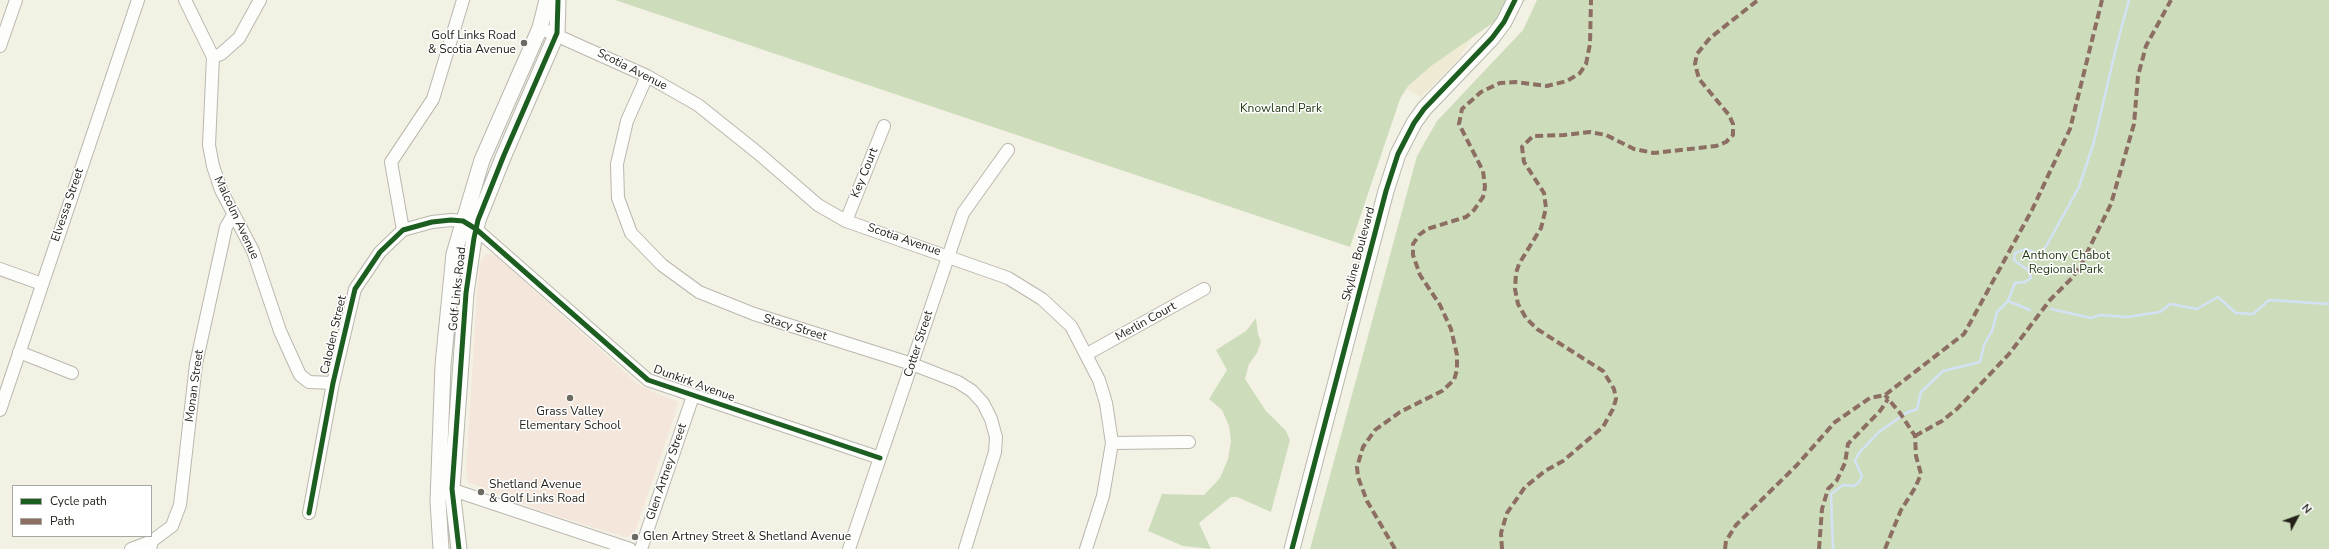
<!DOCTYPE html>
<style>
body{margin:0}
#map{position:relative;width:2329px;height:549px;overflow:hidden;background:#f3f1e4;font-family:"Nunito Sans",sans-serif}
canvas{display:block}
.legend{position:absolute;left:12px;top:485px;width:140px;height:52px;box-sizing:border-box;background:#fff;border:1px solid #a7a7a3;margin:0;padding:5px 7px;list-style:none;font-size:12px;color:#24221a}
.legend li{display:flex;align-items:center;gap:8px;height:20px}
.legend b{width:20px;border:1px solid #a7a7a3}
.north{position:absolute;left:2277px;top:497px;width:40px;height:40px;-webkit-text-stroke:3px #fff;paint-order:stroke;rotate:49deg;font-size:11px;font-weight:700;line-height:16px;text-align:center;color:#24221a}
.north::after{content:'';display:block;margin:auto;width:14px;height:18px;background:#24221a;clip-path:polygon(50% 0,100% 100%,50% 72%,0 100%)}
</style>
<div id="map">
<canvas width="2329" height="549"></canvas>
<ul class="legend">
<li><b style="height:5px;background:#1b5e20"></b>Cycle path</li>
<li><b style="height:5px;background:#8d6e63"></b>Path</li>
</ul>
<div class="north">N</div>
</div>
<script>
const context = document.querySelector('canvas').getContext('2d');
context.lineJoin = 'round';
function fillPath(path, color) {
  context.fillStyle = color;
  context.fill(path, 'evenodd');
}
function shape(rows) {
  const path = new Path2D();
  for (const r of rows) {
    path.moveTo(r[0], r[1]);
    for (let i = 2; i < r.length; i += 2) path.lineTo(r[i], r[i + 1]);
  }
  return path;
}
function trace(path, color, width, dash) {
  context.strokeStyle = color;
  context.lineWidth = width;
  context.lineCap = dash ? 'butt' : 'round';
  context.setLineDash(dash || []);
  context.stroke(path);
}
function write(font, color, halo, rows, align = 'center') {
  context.font = font + ' "Nunito Sans",sans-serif';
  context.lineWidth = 3;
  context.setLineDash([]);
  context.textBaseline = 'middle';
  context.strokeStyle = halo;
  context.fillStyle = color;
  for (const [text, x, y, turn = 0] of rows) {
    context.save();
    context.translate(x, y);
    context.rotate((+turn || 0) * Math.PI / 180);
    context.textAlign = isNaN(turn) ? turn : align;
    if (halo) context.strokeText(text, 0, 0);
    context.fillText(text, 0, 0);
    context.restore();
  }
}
fillPath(shape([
 [1496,0,1457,61,1421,97,1395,83]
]), '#eeead4');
fillPath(shape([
 [486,254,495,255,638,384,657,394,679,402,635,532,631,536,625,537,544,512,468,482,466,471,478,279,480,264]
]), '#f4e6db');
fillPath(shape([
 [615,0,1526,0,1431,66,1408,86,1400,99,1350,247],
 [1537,0,2329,0,2329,549,1310,549,1417,156,1437,121,1523,30],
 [1256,318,1258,334,1261,342,1257,353,1249,364,1245,379,1266,411,1286,431,1290,440,1271,512,1237,497,1231,497,1199,523,1211,549,1183,546,1148,531,1162,494,1204,495,1220,478,1228,459,1231,441,1229,426,1222,410,1209,399,1227,370,1216,350,1246,331]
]), '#cdddbc');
trace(shape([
 [2008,301,2030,310],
 [2051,309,2091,318,2100,315,2127,317,2160,312,2170,304,2197,309,2218,297,2236,313,2253,314,2269,300,2329,304],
 [1833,549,1831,494,1843,485,1854,486,1859,482,1862,476,1855,461,1859,453,1879,432,1906,413,1917,409,1921,392,1943,371,1980,362,1984,345,1992,331,1997,312,2008,301,2015,283,2025,282,2031,278,2029,271,2014,260,2015,253,2026,249,2038,254,2044,250,2079,187,2094,142,2116,48,2129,0]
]), '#d2e2f4', 2.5);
const minor = shape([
 [185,0,213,57,209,145,213,166,221,190,253,251,280,331,300,375,309,382,333,383],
 [540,28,647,76,698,105,758,153,818,205,846,221,1008,278,1042,299,1071,326,1099,380,1106,403,1112,443,1103,496,1086,549],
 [0,46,16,0],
 [213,57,221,54,239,38,260,0],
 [647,76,627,121,617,164,618,198,631,233,662,265,699,292,754,314,912,364,958,382,972,391,983,403,991,419,996,437,995,452,965,549],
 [846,221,884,126],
 [403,230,391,162,433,99,463,0],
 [0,269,42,284],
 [19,352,72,373],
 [1087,354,1204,289],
 [0,410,138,0],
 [1112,443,1189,442],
 [444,487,630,549],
 [309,513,333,383,355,289,380,252,403,230,432,222,451,220,463,221,476,229,648,380,880,458],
 [131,549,152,541],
 [150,549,152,541,172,526,180,505,196,364,226,227,233,215],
 [641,549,693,396],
 [849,549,963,213,1008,150]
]);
const major = shape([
 [441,549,438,501,443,365,454,254,482,160,540,28,547,0],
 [459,549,452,489,466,293,474,238,478,220,504,155,557,33,558,0],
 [1292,549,1386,191,1398,154,1414,123,1424,109,1492,38,1504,22,1515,0]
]);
trace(minor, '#b9b7ae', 14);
trace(major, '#b9b7ae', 17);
trace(minor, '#fdfdfb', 12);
trace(major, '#fdfdfb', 15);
trace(shape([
 [1915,436,1942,421,1958,408,2009,354,2050,300,2072,278,2081,265,2111,204,2134,124,2138,76,2146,46,2171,0],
 [1395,549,1367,501,1358,477,1357,467,1363,447,1375,430,1400,412,1442,391,1454,380,1457,370,1457,355,1451,329,1440,305,1420,275,1413,255,1413,244,1419,235,1427,229,1466,217,1474,210,1483,197,1485,187,1483,171,1459,124,1462,109,1481,92,1500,83,1515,82,1547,86,1567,81,1580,73,1586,64,1590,44,1591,0],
 [1502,549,1501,533,1507,513,1525,487,1545,471,1563,461,1603,427,1613,409,1616,399,1614,389,1603,371,1537,329,1526,318,1518,304,1515,289,1516,273,1519,264,1541,228,1546,208,1544,193,1524,162,1522,147,1533,136,1564,135,1590,132,1606,135,1634,149,1654,153,1716,146,1726,142,1733,135,1733,124,1729,115,1699,79,1695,64,1697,54,1710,38,1758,0],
 [1725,549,1726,541,1736,525,1797,465,1835,422,1870,398,1885,395,1964,334,2032,210,2070,129,2102,0],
 [1819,549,1822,509,1828,489,1837,480,1845,463,1848,444,1880,411,1888,399],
 [1885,549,1901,510,1915,488,1921,474,1916,456,1915,436,1900,413,1885,395]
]), '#8d6e63', 4, [8, 4]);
trace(shape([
 [309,513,333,383,355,289,380,252,403,230,432,222,451,220,463,221,476,229,648,380,880,458],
 [459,549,452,489,466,293,474,238,478,220,504,155,557,33,558,0],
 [1292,549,1386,191,1398,154,1414,123,1424,109,1492,38,1504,22,1515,0]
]), '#1b5e20', 5);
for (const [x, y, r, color] of [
 [524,43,4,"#6c6a61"],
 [570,398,4,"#6c6a61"],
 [481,492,4,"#6c6a61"],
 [635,537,4,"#6c6a61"]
]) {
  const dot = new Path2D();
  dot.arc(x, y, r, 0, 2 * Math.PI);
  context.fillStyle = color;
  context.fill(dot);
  trace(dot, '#fff', 1.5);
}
write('12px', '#24221a', '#fff', [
 ["Golf Links Road",516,36,"right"],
 ["& Scotia Avenue",516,50,"right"],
 ["Grass Valley",570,412,"center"],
 ["Elementary School",570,426,"center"],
 ["Shetland Avenue",489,485],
 ["& Golf Links Road",489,499],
 ["Glen Artney Street & Shetland Avenue",643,537]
], 'left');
write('12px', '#24221a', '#fff', [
 ["Scotia Avenue",632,70,27],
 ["Key Court",865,173,-68],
 ["Elvessa Street",68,205,-71],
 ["Malcolm Avenue",236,218,65],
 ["Scotia Avenue",904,240,19],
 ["Skyline Boulevard",1359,254,-75],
 ["Golf Links Road",458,289,-84],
 ["Merlin Court",1146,322,-29],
 ["Stacy Street",795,328,17],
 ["Caloden Street",334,335,-77],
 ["Cotter Street",919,344,-72],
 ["Dunkirk Avenue",694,384,20],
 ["Monan Street",195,386,-82],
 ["Glen Artney Street",667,472,-71]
]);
write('12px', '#1e340e', '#fff', [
 ["Knowland Park",1281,109],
 ["Anthony Chabot",2066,256],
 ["Regional Park",2066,270]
]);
</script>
